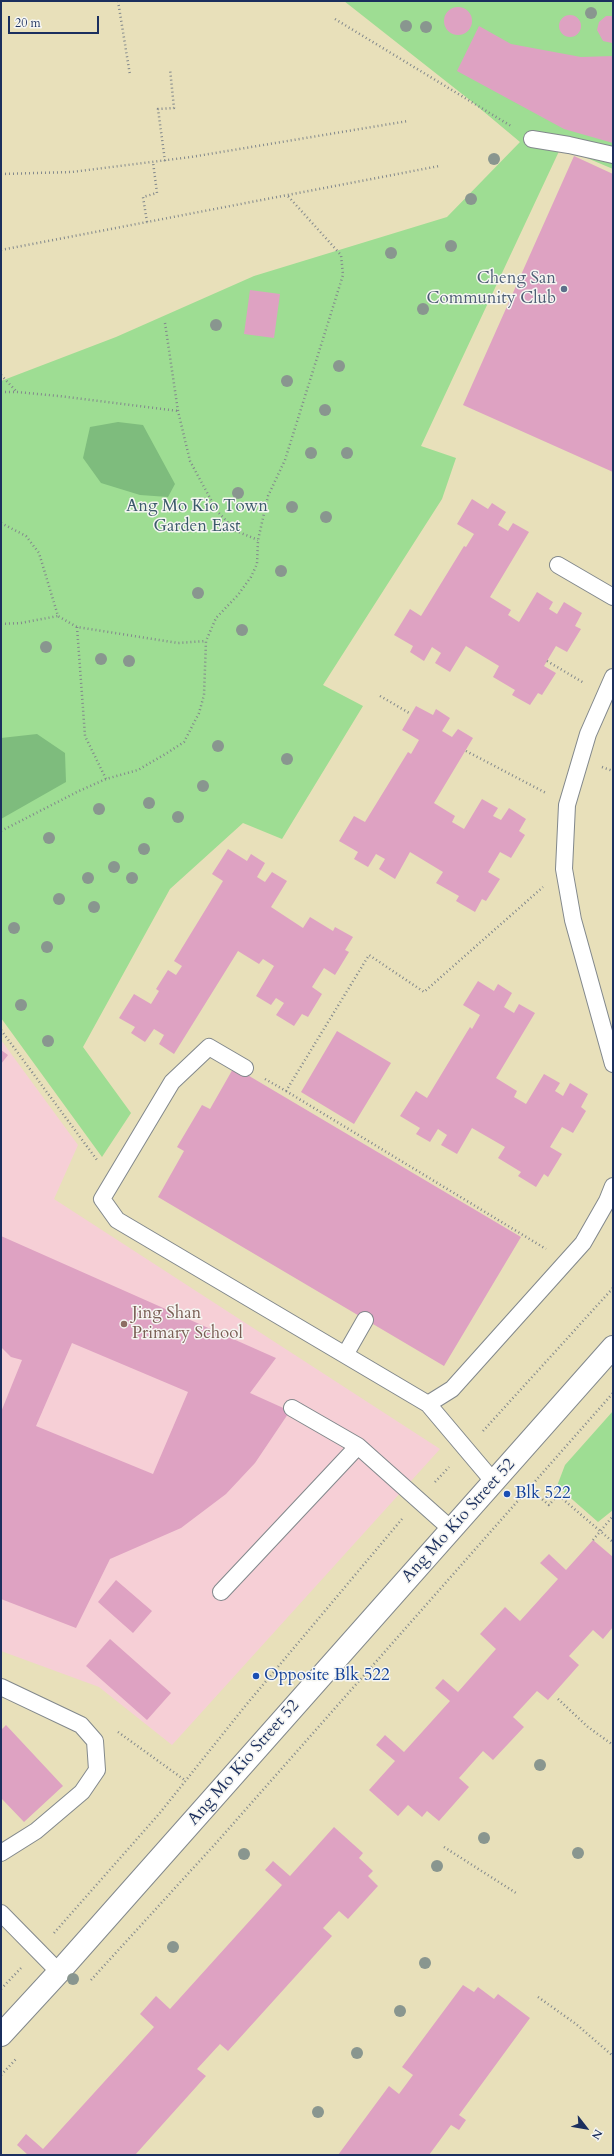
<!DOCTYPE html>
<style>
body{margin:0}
#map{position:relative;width:614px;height:2156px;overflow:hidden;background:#e8e0ba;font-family:Cardo,serif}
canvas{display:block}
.frame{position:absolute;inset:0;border:2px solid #1b2f5e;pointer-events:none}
.north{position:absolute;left:566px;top:2108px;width:40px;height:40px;-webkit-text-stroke:3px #f6f6f2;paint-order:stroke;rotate:121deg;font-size:11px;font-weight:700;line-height:16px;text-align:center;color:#1b2f5e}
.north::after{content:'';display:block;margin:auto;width:14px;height:18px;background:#1b2f5e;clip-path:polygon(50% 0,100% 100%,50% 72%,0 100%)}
.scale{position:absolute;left:8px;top:16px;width:91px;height:18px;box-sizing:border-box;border:2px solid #1b2f5e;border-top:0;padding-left:5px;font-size:12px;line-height:14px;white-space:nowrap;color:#1b2f5e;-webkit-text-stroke:3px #f6f6f2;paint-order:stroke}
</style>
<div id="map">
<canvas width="614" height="2156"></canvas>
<div class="frame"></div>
<div class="north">N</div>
<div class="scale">20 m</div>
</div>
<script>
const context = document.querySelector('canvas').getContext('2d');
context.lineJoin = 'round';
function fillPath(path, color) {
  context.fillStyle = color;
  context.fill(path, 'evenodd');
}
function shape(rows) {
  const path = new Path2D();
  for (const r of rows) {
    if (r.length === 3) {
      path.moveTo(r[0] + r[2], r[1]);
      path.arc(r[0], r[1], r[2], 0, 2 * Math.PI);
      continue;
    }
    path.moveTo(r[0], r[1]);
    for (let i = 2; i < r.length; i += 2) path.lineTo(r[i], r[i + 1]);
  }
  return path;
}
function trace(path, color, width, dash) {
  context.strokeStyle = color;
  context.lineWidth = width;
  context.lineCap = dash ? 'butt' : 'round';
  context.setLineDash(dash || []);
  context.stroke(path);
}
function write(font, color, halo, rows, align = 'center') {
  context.font = font + ' Cardo,serif';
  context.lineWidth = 3;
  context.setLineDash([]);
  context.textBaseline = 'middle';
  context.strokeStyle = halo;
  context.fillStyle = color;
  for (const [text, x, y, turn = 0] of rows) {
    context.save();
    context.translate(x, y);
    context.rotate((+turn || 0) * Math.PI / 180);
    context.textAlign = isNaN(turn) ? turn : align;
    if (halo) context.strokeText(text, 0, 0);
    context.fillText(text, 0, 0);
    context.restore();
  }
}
fillPath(shape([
 [1,1040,78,1145,54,1199,440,1449,172,1745,99,1687,1,1651]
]), '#f6cfd6');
fillPath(shape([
 [344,1,613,1,613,169,561,147,421,446,456,458,442,499,323,685,363,706,282,839,243,823,170,889,83,1047,131,1113,102,1157,1,1018,1,381,116,337,254,276,447,217,520,142,471,101],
 [613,1411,613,1510,598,1522,557,1486,565,1465]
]), '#9edd93');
fillPath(shape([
 [118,422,143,425,175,484,168,497,140,495,101,483,83,458,90,427],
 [37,734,65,753,66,782,1,819,1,738]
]), '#7ebc7d');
fillPath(shape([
 [458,21,14],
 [570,26,11],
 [606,16,613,16,612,43,603,41,597,30,599,22],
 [479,26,511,44,581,57,613,56,613,143,564,129,457,71],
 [574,156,613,174,613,472,463,405],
 [250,290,280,294,274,338,244,334],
 [472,499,488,509,492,503,506,512,498,525,508,531,513,523,529,532,490,597,511,610,508,615,519,622,537,592,553,602,549,609,557,614,564,602,582,613,575,626,581,629,567,652,556,646,544,666,556,673,542,695,538,693,530,705,512,695,515,690,493,677,499,666,466,646,450,672,435,663,441,653,432,647,424,661,410,652,413,646,394,635,410,609,421,616,464,546,466,547,474,534,457,524],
 [416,706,433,715,436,709,450,718,442,731,452,737,458,729,473,738,434,803,455,816,452,822,464,829,482,799,498,808,493,816,501,820,509,808,526,819,519,831,525,835,511,858,500,852,488,872,500,879,486,901,482,899,475,912,456,901,459,896,436,883,443,872,410,852,395,879,379,869,385,859,376,854,368,867,354,859,358,852,339,841,354,816,365,822,408,752,411,754,419,740,402,730],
 [228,849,247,861,251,854,265,863,257,877,265,882,272,872,287,881,271,907,303,928,310,917,333,931,335,927,353,937,345,950,349,952,335,975,324,968,312,987,322,994,308,1017,302,1014,294,1026,276,1015,284,1003,276,998,271,1005,256,996,274,966,263,959,259,964,238,951,174,1054,159,1044,164,1035,154,1029,145,1042,131,1033,135,1027,119,1018,134,994,151,1004,159,991,156,989,168,970,176,975,182,966,174,961,223,881,212,874],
 [478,981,494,991,498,984,512,993,504,1007,514,1013,519,1004,535,1013,496,1078,517,1091,514,1097,526,1104,544,1074,560,1083,555,1091,563,1096,570,1083,588,1094,581,1107,586,1111,573,1133,562,1127,550,1147,562,1154,548,1177,544,1174,536,1187,518,1176,521,1172,498,1158,505,1147,472,1128,457,1154,441,1145,447,1135,438,1129,430,1142,416,1134,420,1128,400,1116,416,1091,427,1098,470,1027,472,1029,480,1015,463,1005],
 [337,1031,391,1063,354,1124,301,1092],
 [1,1050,8,1055,1,1064],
 [234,1067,521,1237,444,1366,158,1197,184,1151,177,1147,202,1105,210,1109],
 [1,1236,276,1358,250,1393,290,1411,255,1463,226,1494,181,1528,110,1559,76,1628,1,1599,1,1412,22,1360,11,1357,1,1347],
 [72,1343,188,1392,153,1474,36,1426],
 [593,1540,613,1557,613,1627,603,1639,593,1630,569,1656,579,1665,548,1700,537,1691,513,1717,524,1727,493,1760,483,1751,459,1778,469,1787,439,1821,427,1811,422,1817,408,1805,398,1816,369,1790,395,1761,376,1745,385,1735,404,1752,450,1701,435,1688,443,1679,458,1692,496,1649,480,1634,505,1607,520,1621,558,1579,540,1563,549,1554,566,1570],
 [116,1580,152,1611,133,1633,98,1602],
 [110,1639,171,1693,147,1720,86,1666],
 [6,1725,63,1786,24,1822,1,1798,1,1730],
 [334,1827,363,1853,359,1858,373,1871,368,1876,378,1886,348,1919,339,1911,323,1928,332,1936,228,2051,220,2044,197,2069,206,2076,135,2155,28,2155,17,2145,26,2134,43,2149,154,2027,140,2014,156,1996,170,2009,282,1885,265,1870,273,1861,290,1876],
 [463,1985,474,1992,478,1987,494,1999,498,1994,530,2018,459,2115,466,2120,459,2130,451,2125,429,2155,338,2155,389,2086,399,2094,413,2075,402,2067]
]), '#dea2c2');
const lane = shape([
 [532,139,569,145,613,155],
 [558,565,613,597],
 [613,677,588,734,567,805,564,869,573,920,613,1064],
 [245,1068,209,1047,172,1082,102,1199,117,1220,428,1404,493,1481],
 [345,1355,365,1320],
 [428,1404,452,1389,583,1243,607,1201,613,1186],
 [292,1408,358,1446,451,1529],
 [221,1592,358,1446],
 [1,1687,81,1725,95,1741,97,1770,82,1792,36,1831,1,1853],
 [1,1913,59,1972]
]);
const street = shape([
 [1,2035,59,1972,613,1347]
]);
trace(lane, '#82888c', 18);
trace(street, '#82888c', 24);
trace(shape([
 [118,1,130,75],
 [335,19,511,126],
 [165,161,158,109,174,108,170,69],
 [1,174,72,172,191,157,408,121],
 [147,222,143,197,157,193,153,162],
 [1,250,439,166],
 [165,323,178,411,190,461,217,511,236,531,258,540],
 [1,375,17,392],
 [1,392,17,392,59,396,178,411],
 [1,523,26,536,39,553,58,616,77,627,178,643,206,641],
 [1,624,21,623,58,616],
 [77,627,85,736,106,779],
 [547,661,584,683],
 [380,696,411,714],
 [466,751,546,793],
 [602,767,613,771],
 [1,831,79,791,106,779,138,770,167,753,184,742,199,713,204,695,206,641,216,618,238,595,251,577,257,564,258,540,268,496,285,460,343,275,341,255,287,195],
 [1,1030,97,1160],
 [265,1079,286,1091,369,955,424,992,543,887],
 [286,1091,546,1249],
 [483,1431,613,1288],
 [435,1482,449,1467],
 [530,1489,549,1505,558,1495,613,1542],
 [593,1540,613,1516],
 [558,1699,588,1727,613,1745],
 [118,1732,186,1781],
 [444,1847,516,1893],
 [54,1933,159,1814,246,1705,402,1519],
 [91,1980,217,1842,613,1393],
 [1,1989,22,1967],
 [538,1997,576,2024,613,2056],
 [1,2075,17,2058]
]), '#82888c', 2.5, [1, 3]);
trace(lane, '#fff', 16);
trace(street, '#fff', 22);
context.fillStyle = '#89968f';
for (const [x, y] of [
 [591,13],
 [406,26],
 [426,27],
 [494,159],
 [471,199],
 [451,246],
 [391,253],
 [423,309],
 [216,325],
 [339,366],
 [287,381],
 [325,410],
 [311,453],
 [347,453],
 [238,493],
 [292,507],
 [326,517],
 [281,571],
 [198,593],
 [242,630],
 [46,647],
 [101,659],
 [129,661],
 [218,746],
 [287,759],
 [203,786],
 [149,803],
 [99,809],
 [178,817],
 [49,838],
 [144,849],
 [114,867],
 [88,878],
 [132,878],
 [59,899],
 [94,907],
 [14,928],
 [47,947],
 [21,1005],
 [48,1041],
 [540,1765],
 [484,1838],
 [578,1853],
 [244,1854],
 [437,1866],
 [173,1947],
 [425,1963],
 [73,1979],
 [400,2011],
 [357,2053],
 [318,2112]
]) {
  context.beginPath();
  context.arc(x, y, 6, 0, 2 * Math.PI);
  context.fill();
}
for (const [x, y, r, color] of [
 [564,289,4,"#5c6f8a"],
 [124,1324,4,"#8d6e63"],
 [507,1494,4,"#1a4fb4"],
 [256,1676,4,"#1a4fb4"]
]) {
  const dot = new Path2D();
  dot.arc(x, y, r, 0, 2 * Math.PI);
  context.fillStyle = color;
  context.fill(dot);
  trace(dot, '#f6f6f2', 1.5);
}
write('17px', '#4e5e75', '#f6f6f2', [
 ["Cheng San",556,279],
 ["Community Club",556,299]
], 'right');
write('17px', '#3c5a6b', '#f6f6f2', [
 ["Ang Mo Kio Town",197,507],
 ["Garden East",197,527]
]);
write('17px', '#785e54', '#f6f6f2', [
 ["Jing Shan",132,1314],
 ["Primary School",132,1334]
], 'left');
write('17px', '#164399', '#f6f6f2', [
 ["Blk 522",515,1494],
 ["Opposite Blk 522",264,1676]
], 'left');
write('17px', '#1b2f5e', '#f6f6f2', [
 ["Ang Mo Kio Street 52",459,1521,-48],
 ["Ang Mo Kio Street 52",244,1763,-49]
]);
</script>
